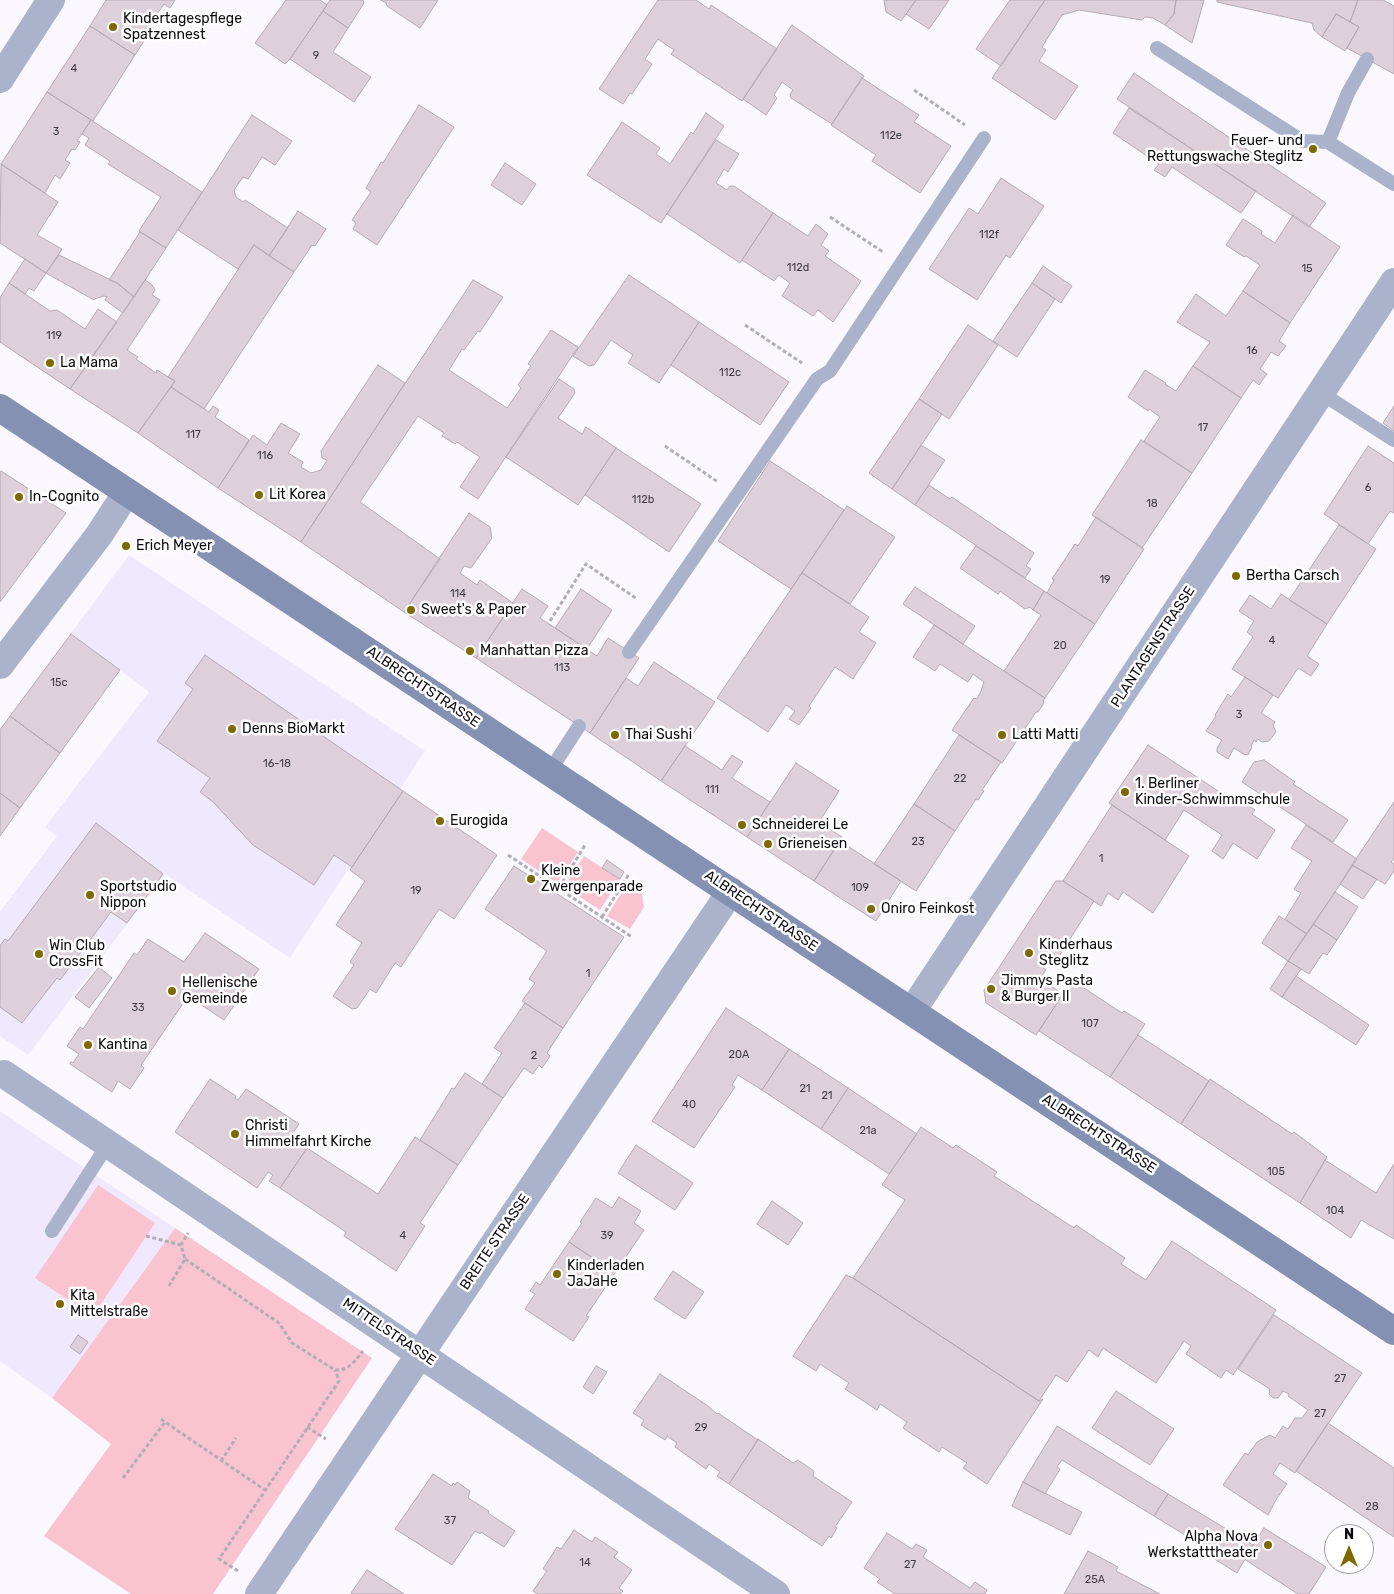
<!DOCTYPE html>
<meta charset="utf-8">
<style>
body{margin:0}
#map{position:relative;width:1394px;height:1594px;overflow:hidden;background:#faf8fe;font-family:Rubik,sans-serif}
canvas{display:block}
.north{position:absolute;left:1324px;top:1524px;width:50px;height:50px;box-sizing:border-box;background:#fff;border:1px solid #9e9d9f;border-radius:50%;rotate:0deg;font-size:14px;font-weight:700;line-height:20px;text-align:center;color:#0d0b10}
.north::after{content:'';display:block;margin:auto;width:18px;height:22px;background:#7d6900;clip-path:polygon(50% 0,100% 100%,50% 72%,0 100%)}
</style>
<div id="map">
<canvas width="1394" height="1594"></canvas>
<div class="north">N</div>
</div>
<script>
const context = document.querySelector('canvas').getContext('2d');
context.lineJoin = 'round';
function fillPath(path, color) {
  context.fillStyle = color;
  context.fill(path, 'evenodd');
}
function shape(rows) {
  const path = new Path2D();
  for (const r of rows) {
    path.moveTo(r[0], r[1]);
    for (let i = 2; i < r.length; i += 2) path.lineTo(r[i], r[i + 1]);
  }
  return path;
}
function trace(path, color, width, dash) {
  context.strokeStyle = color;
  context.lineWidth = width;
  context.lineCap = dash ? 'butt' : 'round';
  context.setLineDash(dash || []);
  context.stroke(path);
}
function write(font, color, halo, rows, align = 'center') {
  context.font = font + ' Rubik,sans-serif';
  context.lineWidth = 5;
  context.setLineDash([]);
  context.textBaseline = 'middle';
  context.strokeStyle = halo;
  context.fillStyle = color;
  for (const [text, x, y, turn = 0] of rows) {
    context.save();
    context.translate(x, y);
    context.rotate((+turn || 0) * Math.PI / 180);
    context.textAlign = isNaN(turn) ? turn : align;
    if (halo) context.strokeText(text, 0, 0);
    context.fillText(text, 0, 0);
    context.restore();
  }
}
fillPath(shape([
 [129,555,425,751,290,958,165,874,28,1055,0,1036,0,912,57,836,45,827,149,692,71,633],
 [0,1111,175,1228,52,1398,0,1361]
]), '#efe8fe');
fillPath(shape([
 [542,828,578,852,557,883,521,859],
 [584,856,620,879,600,910,564,887],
 [627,884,642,894,644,907,630,929,607,916],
 [98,1185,155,1223,93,1316,35,1278],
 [175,1228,372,1358,213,1594,131,1594,44,1536,111,1444,52,1398]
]), '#fac3d0');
const building = shape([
 [106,0,175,0,170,8,164,4,144,33,148,35,135,55,90,26,106,0],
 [286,0,320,0,327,5,290,59,285,64,255,43,286,0],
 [330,0,363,0,364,3,348,28,323,11,330,0],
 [381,0,438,0,420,28,387,6,386,3,381,0],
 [658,0,696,0,709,9,711,5,777,49,742,101,671,54,674,50,658,39,645,59,652,64,632,94,630,93,623,104,599,89,658,0],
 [884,0,916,0,901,21,886,12,884,0],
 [916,0,949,0,929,29,906,14,916,0],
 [1010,0,1045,0,1001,66,976,49,1010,0],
 [1045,0,1176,0,1174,14,1165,25,1153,18,1145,17,1142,20,1079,10,1062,15,1042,47,1046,50,1039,61,1078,86,1055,120,992,78,1045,0],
 [1176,0,1204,0,1192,43,1165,25,1174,14,1176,0],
 [1217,0,1358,0,1350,22,1336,14,1322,37,1314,30,1312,23,1217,2,1217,0],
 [1358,0,1383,0,1394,6,1394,74,1347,48,1359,27,1350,22,1358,0],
 [323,11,348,28,333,52,371,77,354,102,290,59,323,11],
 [1336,14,1359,27,1345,51,1322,37,1336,14],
 [792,25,864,76,832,124,791,98,790,94,793,90,782,82,774,95,777,98,766,115,743,99,792,25],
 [90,26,135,55,93,121,47,92,90,26],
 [1134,73,1326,203,1309,227,1117,99,1134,73],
 [862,78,919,115,914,122,951,146,920,193,872,161,876,155,831,125,862,78],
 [47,92,91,120,77,141,80,142,75,150,72,149,65,160,70,163,60,179,55,175,45,193,1,164,47,92],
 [419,105,454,127,377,245,353,229,356,223,352,220,371,192,366,188,381,162,383,163,419,105],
 [1129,108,1256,191,1241,213,1172,167,1165,177,1154,170,1159,164,1113,133,1129,108],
 [706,113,724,126,661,223,587,175,622,122,660,148,656,154,670,164,691,132,693,134,706,113],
 [252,115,292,141,275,165,262,157,248,179,243,177,234,190,236,197,243,202,245,200,288,228,269,256,254,245,238,269,178,230,252,115],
 [91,120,202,192,166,248,139,231,161,197,108,164,110,161,85,145,89,138,82,134,91,120],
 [716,140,739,154,728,172,724,169,716,183,727,190,730,186,734,186,773,213,740,263,667,214,716,140],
 [505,163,536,184,522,205,491,185,505,163],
 [1,164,58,202,37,235,62,249,46,273,0,243,1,164],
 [1001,178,1044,206,1010,258,1006,255,977,300,929,269,969,208,978,214,1001,178],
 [298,211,326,229,315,246,312,245,294,272,269,256,298,211],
 [773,213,808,236,816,224,828,234,821,245,829,251,825,256,861,281,833,322,818,310,813,316,782,296,790,283,779,275,774,281,742,260,773,213],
 [1293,215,1340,247,1290,323,1243,291,1260,265,1246,256,1244,257,1226,245,1243,219,1262,231,1261,234,1275,243,1293,215],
 [140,232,166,248,134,297,117,283,109,280,140,232],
 [254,245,294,272,204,409,171,387,175,381,168,377,254,245],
 [59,255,117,283,134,297,123,313,105,300,107,297,104,296,94,299,94,300,46,273,59,255],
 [25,259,46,273,34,291,29,288,25,294,9,283,25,259],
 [1043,266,1072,286,1061,303,1032,283,1043,266],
 [629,275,699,322,659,383,628,363,633,355,611,340,594,365,589,366,573,356,629,275],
 [145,280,152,285,155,290,152,295,160,300,127,350,138,357,136,359,156,373,157,370,175,381,138,433,70,389,145,280],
 [473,280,503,297,480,332,478,331,464,350,462,349,449,370,507,408,521,388,518,385,531,366,528,364,551,330,578,347,478,499,460,487,480,457,457,442,455,444,442,436,444,433,418,416,360,502,440,559,404,612,301,542,473,280],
 [9,283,50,311,57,310,85,329,98,309,117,322,70,389,0,342,0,298,9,283],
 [1032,283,1055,299,1017,357,993,341,1032,283],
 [1243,291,1290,323,1279,341,1286,346,1278,356,1271,352,1260,369,1267,374,1259,385,1253,380,1241,398,1193,366,1210,342,1177,322,1196,294,1226,316,1243,291],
 [699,322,789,382,760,425,671,365,699,322],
 [968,325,998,345,949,419,919,399,968,325],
 [378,365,405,383,301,542,218,488,253,435,267,445,281,423,300,434,288,453,303,462,301,467,311,473,321,470,327,460,322,458,321,451,378,365],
 [1193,366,1241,398,1192,473,1144,441,1160,417,1149,409,1148,411,1128,397,1145,370,1166,383,1165,384,1176,391,1193,366],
 [559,379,574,389,575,393,558,418,582,434,586,427,616,448,578,505,506,457,559,379],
 [171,387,209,412,213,406,219,410,215,417,249,440,218,488,138,433,171,387],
 [919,399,942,414,892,489,869,473,919,399],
 [1394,406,1394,431,1383,423,1394,406],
 [1141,440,1192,473,1142,548,1092,515,1141,440],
 [921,445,945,460,915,505,892,489,921,445],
 [1368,446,1394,463,1394,513,1390,511,1368,544,1324,514,1368,446],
 [616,448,701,504,669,552,585,495,616,448],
 [770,461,844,510,791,589,718,541,770,461],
 [1,471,66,513,0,602,0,473,1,471],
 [929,485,950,499,952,497,1034,553,1026,566,1031,569,1025,578,915,505,929,485],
 [847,506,895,537,850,604,802,573,847,506],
 [469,513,490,527,492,538,471,568,464,566,460,573,477,585,480,580,513,603,476,658,404,612,469,513],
 [1096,517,1144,549,1095,624,1047,593,1054,580,1052,579,1075,544,1078,546,1096,517],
 [1339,525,1376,549,1327,624,1289,600,1339,525],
 [976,546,1044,591,1033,610,1030,607,1025,609,1000,591,998,594,960,568,976,546],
 [802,573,869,617,859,632,876,643,853,679,835,667,809,706,811,708,799,725,789,719,795,711,786,705,768,732,717,698,802,573],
 [915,587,975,626,963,644,903,604,915,587],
 [522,589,548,606,540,618,597,656,608,638,639,658,590,733,476,658,522,589],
 [581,589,612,610,587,649,555,628,581,589],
 [1044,591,1095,624,1045,698,1004,671,1041,615,1033,610,1044,591],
 [1281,594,1327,624,1307,656,1319,664,1311,676,1298,668,1278,698,1232,669,1253,637,1247,632,1254,621,1239,611,1250,595,1271,609,1281,594],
 [934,625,1045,698,1043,701,1044,703,1038,712,1036,712,1002,763,952,730,974,698,977,699,981,691,984,682,973,674,968,682,940,664,935,671,913,657,934,625],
 [71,634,120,670,60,753,10,716,71,634],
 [205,655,403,791,352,867,334,855,314,885,253,845,213,802,200,792,210,778,157,741,193,689,185,683,205,655],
 [654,662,715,702,661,781,590,733,626,678,638,686,654,662],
 [1245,677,1273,695,1261,713,1275,722,1273,725,1276,732,1269,741,1262,742,1258,739,1256,742,1254,740,1251,746,1252,747,1248,755,1246,754,1245,755,1234,748,1228,759,1217,752,1217,748,1222,740,1206,731,1216,716,1215,715,1228,694,1231,697,1245,677],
 [10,716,60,753,20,808,0,793,0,730,10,716],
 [959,735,1001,762,982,790,984,791,978,800,976,799,955,831,914,804,959,735],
 [1148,745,1241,806,1243,802,1255,810,1252,814,1275,830,1257,859,1233,843,1223,859,1212,851,1222,835,1184,810,1165,840,1109,803,1148,745],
 [685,746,722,770,732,755,743,762,732,778,770,802,747,837,661,781,685,746],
 [1264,760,1295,782,1293,784,1348,820,1333,842,1242,782,1254,762,1264,760],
 [796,763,839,791,819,822,842,837,814,881,747,837,796,763],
 [403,791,497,855,454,919,439,909,401,967,395,963,376,993,370,989,357,1008,352,1009,333,996,354,965,350,962,362,943,336,925,365,881,350,870,403,791],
 [0,793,20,808,0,836,0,793],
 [1394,802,1394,859,1391,862,1394,864,1394,871,1385,884,1352,865,1394,802],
 [914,804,955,831,916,891,874,864,914,804],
 [1112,805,1189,856,1153,913,1123,892,1118,900,1108,893,1101,906,1063,881,1112,805],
 [96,823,163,874,127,923,111,912,60,980,57,978,22,1023,0,1007,0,946,5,939,8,941,96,823],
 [1306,825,1357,859,1307,934,1285,919,1301,893,1294,889,1312,861,1291,848,1306,825],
 [840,841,901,881,876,921,814,881,840,841],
 [607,860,624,872,620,879,602,868,607,860],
 [1352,865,1377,879,1363,899,1340,884,1352,865],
 [514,866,624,937,563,1028,522,1001,535,983,529,979,547,951,485,909,514,866],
 [1056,881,1063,881,1094,901,1056,961,1050,958,1043,968,1046,970,1040,979,1063,994,1036,1035,986,1003,984,990,1056,881],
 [1335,892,1358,907,1337,940,1313,924,1335,892],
 [1279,916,1307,934,1288,961,1262,943,1279,916],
 [1313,924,1337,940,1327,955,1323,953,1309,974,1288,961,1313,924],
 [205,933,259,969,224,1020,188,996,141,1065,144,1068,130,1089,118,1081,112,1092,70,1064,71,1062,73,1063,79,1054,67,1046,80,1027,83,1029,134,953,137,955,148,939,184,962,205,933],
 [1288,961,1301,969,1282,997,1270,989,1288,961],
 [99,967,112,978,89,1008,75,997,99,967],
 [1296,976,1369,1025,1356,1045,1282,997,1296,976],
 [1072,980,1122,1013,1124,1011,1145,1024,1110,1077,1039,1031,1072,980],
 [525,1003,563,1028,547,1053,550,1056,542,1068,539,1065,533,1074,524,1068,503,1098,482,1084,502,1053,494,1048,525,1003],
 [726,1008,789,1049,762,1090,738,1075,732,1085,735,1087,694,1148,652,1121,726,1008],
 [1138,1035,1209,1081,1181,1124,1110,1077,1138,1035],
 [789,1049,848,1088,821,1129,762,1090,789,1049],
 [465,1073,503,1098,458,1165,420,1140,452,1088,454,1089,465,1073],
 [210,1079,236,1096,235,1098,238,1100,246,1089,299,1124,289,1139,294,1142,298,1137,309,1145,280,1188,269,1181,273,1175,268,1172,257,1188,175,1132,210,1079],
 [1210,1079,1292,1134,1294,1132,1327,1157,1300,1203,1181,1124,1210,1079],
 [848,1088,917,1134,889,1174,821,1129,848,1088],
 [921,1127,953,1148,956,1145,997,1172,994,1176,1074,1228,1076,1225,1125,1258,1121,1264,1146,1280,1172,1241,1276,1310,1233,1375,1226,1370,1221,1378,1186,1354,1191,1346,1184,1341,1156,1383,1103,1348,1098,1357,1089,1350,1067,1382,1056,1375,1039,1401,853,1278,905,1200,882,1185,921,1127],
 [415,1137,458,1165,420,1223,425,1226,396,1271,344,1236,346,1232,280,1188,307,1148,378,1194,415,1137],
 [636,1145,693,1183,675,1210,618,1173,636,1145],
 [1325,1160,1376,1193,1394,1164,1394,1239,1361,1220,1351,1238,1300,1203,1325,1160],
 [619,1197,641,1211,634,1223,644,1230,615,1273,569,1242,582,1223,580,1222,596,1198,612,1208,619,1197],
 [772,1201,803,1223,788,1245,757,1224,772,1201],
 [569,1242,615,1273,586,1316,589,1317,573,1341,525,1309,535,1294,530,1291,536,1282,540,1285,569,1242],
 [673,1271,704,1292,685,1319,654,1299,673,1271],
 [846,1275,853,1278,1039,1401,1043,1399,987,1484,963,1468,967,1463,942,1447,939,1452,903,1428,907,1422,880,1404,877,1410,845,1389,849,1383,820,1364,816,1371,793,1356,846,1275],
 [1274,1315,1362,1373,1295,1473,1280,1463,1273,1474,1287,1484,1277,1498,1268,1515,1223,1485,1245,1453,1248,1455,1257,1442,1270,1435,1275,1438,1283,1426,1288,1429,1295,1418,1302,1418,1308,1410,1288,1396,1289,1394,1283,1391,1278,1398,1273,1398,1269,1394,1270,1389,1238,1369,1274,1315],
 [78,1335,88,1342,80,1354,70,1347,78,1335],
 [596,1366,607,1372,593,1394,583,1387,596,1366],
 [660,1374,708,1406,717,1414,718,1413,758,1440,729,1484,717,1476,720,1472,709,1464,706,1469,675,1447,677,1443,667,1436,665,1440,641,1425,644,1420,633,1413,660,1374],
 [1116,1391,1174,1429,1150,1465,1092,1428,1116,1391],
 [1328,1423,1394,1468,1394,1537,1296,1471,1328,1423],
 [1057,1426,1168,1494,1154,1516,1062,1460,1057,1467,1060,1469,1045,1494,1023,1482,1057,1426],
 [758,1439,793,1463,798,1460,814,1471,813,1476,852,1502,835,1527,837,1528,831,1538,829,1536,822,1546,729,1484,758,1439],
 [433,1474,452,1486,453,1483,455,1485,457,1482,470,1491,468,1498,489,1511,488,1513,515,1531,504,1547,481,1532,480,1534,475,1531,452,1565,395,1529,433,1474],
 [1023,1482,1082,1512,1070,1535,1012,1506,1023,1482],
 [1168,1494,1253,1545,1237,1573,1213,1558,1216,1554,1154,1516,1168,1494],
 [1264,1528,1326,1567,1309,1594,1298,1594,1244,1559,1264,1528],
 [574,1530,592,1542,595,1537,618,1552,614,1557,632,1570,619,1588,623,1591,620,1594,538,1594,533,1591,547,1571,543,1569,557,1547,561,1549,574,1530],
 [887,1533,912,1549,916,1544,927,1550,923,1557,970,1588,975,1582,987,1590,985,1594,895,1594,877,1582,880,1579,864,1568,887,1533],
 [1088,1551,1118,1567,1116,1571,1160,1594,1064,1594,1088,1551],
 [367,1570,404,1594,353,1594,351,1593,367,1570]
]);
fillPath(building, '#ddd0db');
trace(building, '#b6aab4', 1);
trace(shape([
 [914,90,965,125],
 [830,217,883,252],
 [745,325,802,363],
 [665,446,718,482],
 [550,621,586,564,637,599],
 [508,855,632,937],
 [559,888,585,845],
 [602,917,629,874],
 [146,1236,181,1245],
 [185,1259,279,1323,292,1343,335,1370,341,1370,347,1368,355,1361,363,1351],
 [169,1286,185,1259,181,1245,188,1233],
 [161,1419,165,1422],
 [307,1427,326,1439],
 [221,1461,236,1438],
 [123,1478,165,1422,265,1490],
 [238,1571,219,1559,339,1381,335,1370]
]), '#b1afb4', 3, [4, 2.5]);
trace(shape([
 [1157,48,1302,141,1328,142,1394,184],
 [1328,142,1348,93,1367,59],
 [1321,393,1394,440],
 [629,652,817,379,830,371,984,138],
 [550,771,579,726],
 [52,1231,108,1144]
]), '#aab3cb', 14);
trace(shape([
 [0,79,51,0],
 [0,665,99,535,127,492],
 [912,1011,1394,282],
 [4,1074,776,1594],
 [259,1594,731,891]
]), '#aab3cb', 28);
trace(shape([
 [0,408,1394,1331]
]), '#8491b3', 28);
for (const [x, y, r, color] of [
 [113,27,5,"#7d6900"],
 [1313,149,5,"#7d6900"],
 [50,363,5,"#7d6900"],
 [259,495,5,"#7d6900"],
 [19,497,5,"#7d6900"],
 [126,546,5,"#7d6900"],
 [1236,576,5,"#7d6900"],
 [411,610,5,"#7d6900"],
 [470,651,5,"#7d6900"],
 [232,729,5,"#7d6900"],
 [615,735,5,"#7d6900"],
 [1002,735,5,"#7d6900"],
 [1125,792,5,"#7d6900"],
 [440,821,5,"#7d6900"],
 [742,825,5,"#7d6900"],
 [768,844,5,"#7d6900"],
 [531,879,5,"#7d6900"],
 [90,895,5,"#7d6900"],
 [871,909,5,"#7d6900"],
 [1029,953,5,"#7d6900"],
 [39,954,5,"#7d6900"],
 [991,989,5,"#7d6900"],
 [172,991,5,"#7d6900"],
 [88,1045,5,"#7d6900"],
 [235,1134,5,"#7d6900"],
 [557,1274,5,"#7d6900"],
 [60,1304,5,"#7d6900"],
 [1268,1545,5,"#7d6900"]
]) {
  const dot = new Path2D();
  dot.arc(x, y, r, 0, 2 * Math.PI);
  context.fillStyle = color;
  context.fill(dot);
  trace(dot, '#fff', 2);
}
write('11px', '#413c43', null, [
 ["9",316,56],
 ["4",74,69],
 ["3",56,132],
 ["112e",891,136],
 ["112f",989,235],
 ["112d",798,268],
 ["15",1307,269],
 ["119",54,336],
 ["16",1252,351],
 ["112c",730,373],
 ["17",1203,428],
 ["117",193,435],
 ["116",265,456],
 ["6",1368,488],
 ["112b",643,500],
 ["18",1152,504],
 ["19",1105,580],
 ["114",458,594],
 ["4",1272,641],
 ["20",1060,646],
 ["113",562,668],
 ["15c",59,683],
 ["3",1239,715],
 ["16-18",277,764],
 ["22",960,779],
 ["111",712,790],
 ["23",918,842],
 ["1",1101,859],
 ["109",860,888],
 ["19",416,891],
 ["1",588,974],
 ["33",138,1008],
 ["107",1090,1024],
 ["20A",739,1055],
 ["2",534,1056],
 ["21",805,1089],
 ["21",827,1096],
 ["40",689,1105],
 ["21a",868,1131],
 ["105",1276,1172],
 ["104",1335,1211],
 ["4",403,1236],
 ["39",607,1236],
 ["27",1340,1379],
 ["27",1320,1414],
 ["29",701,1428],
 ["28",1372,1507],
 ["37",450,1521],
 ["14",585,1563],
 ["27",910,1565],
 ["25A",1095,1580]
]);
write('14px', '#0d0b10', '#fff', [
 ["Kindertagespflege",123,19],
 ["Spatzennest",123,35],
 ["Feuer- und",1303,141,"right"],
 ["Rettungswache Steglitz",1303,157,"right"],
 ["La Mama",60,363],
 ["Lit Korea",269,495],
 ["In-Cognito",29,497],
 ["Erich Meyer",136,546],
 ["Bertha Carsch",1246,576],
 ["Sweet's & Paper",421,610],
 ["Manhattan Pizza",480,651],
 ["Denns BioMarkt",242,729],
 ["Thai Sushi",625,735],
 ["Latti Matti",1012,735],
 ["1. Berliner",1135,784],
 ["Kinder-Schwimmschule",1135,800],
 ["Eurogida",450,821],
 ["Schneiderei Le",752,825],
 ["Grieneisen",778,844],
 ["Kleine",541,871],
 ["Zwergenparade",541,887],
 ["Sportstudio",100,887],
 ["Nippon",100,903],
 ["Oniro Feinkost",881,909],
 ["Kinderhaus",1039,945],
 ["Steglitz",1039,961],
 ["Win Club",49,946],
 ["CrossFit",49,962],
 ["Jimmys Pasta",1001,981],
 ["& Burger II",1001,997],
 ["Hellenische",182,983],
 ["Gemeinde",182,999],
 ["Kantina",98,1045],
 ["Christi",245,1126],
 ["Himmelfahrt Kirche",245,1142],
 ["Kinderladen",567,1266],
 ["JaJaHe",567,1282],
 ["Kita",70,1296],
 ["Mittelstraße",70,1312],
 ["Alpha Nova",1258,1537,"right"],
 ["Werkstatttheater",1258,1553,"right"]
], 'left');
write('14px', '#0d0b10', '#fff', [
 ["PLANTAGENSTRASSE",1153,647,-57],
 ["ALBRECHTSTRASSE",423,687,34],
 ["ALBRECHTSTRASSE",761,911,34],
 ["ALBRECHTSTRASSE",1099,1134,33],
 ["BREITE STRASSE",495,1242,-56],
 ["MITTELSTRASSE",389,1332,34]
]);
</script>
